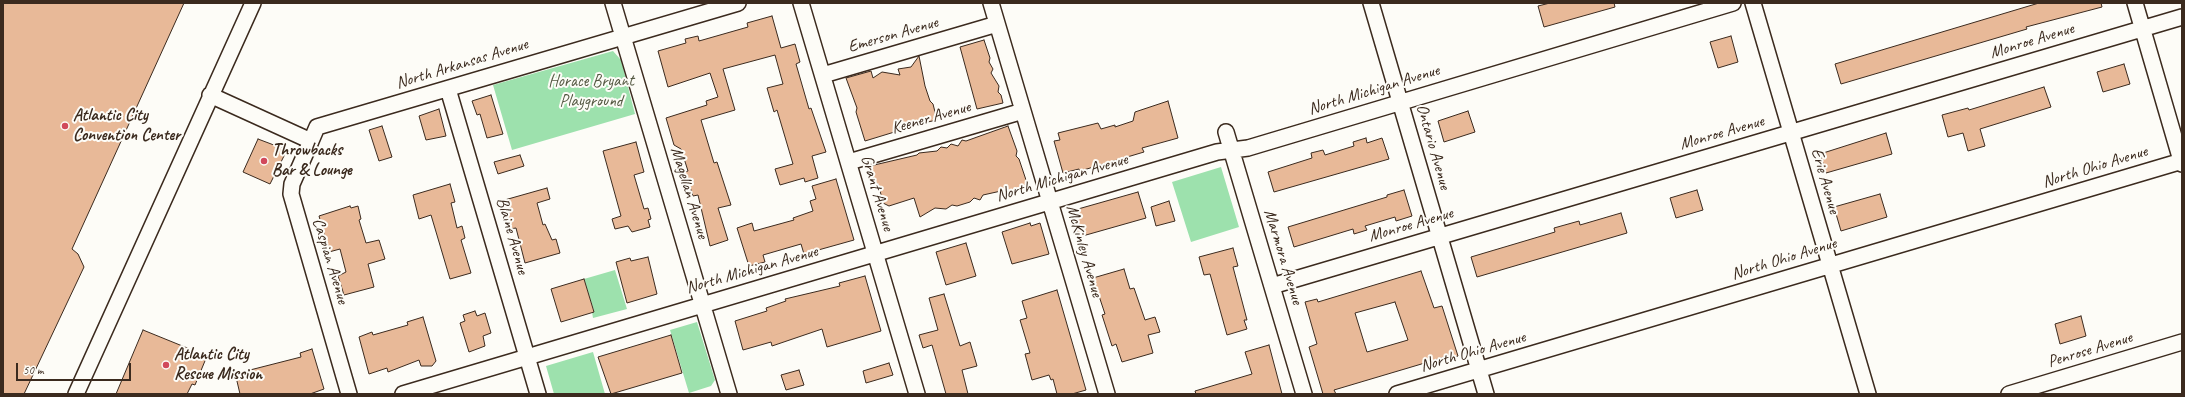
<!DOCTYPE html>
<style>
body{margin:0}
#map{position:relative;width:2185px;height:397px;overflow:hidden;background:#fdfcf7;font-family:Caveat,sans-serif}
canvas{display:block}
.frame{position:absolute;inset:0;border:4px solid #3b2a1e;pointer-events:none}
.scale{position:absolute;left:16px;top:363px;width:115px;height:18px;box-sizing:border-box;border:2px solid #3b2a1e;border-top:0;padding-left:5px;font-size:12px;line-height:14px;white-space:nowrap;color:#3b2a1e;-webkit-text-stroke:3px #fdfcf7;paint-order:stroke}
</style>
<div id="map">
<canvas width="2185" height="397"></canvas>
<div class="frame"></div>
<div class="scale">50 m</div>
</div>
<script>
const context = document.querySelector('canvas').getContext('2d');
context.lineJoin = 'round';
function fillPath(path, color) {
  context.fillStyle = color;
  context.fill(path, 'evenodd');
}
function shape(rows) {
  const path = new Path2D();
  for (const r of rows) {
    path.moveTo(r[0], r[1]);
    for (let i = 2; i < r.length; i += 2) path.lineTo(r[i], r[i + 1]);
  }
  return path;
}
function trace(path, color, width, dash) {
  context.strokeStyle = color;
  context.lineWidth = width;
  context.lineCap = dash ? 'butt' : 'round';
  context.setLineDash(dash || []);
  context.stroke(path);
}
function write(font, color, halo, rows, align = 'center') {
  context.font = font + ' Caveat,sans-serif';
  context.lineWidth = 4;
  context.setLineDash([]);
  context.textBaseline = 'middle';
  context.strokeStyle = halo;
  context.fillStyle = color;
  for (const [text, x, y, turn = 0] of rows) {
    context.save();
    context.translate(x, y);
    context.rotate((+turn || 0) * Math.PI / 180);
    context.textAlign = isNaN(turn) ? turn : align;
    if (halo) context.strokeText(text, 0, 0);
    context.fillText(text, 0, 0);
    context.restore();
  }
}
fillPath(shape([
 [613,51,621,60,635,114,512,150,493,85],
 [1221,167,1239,227,1191,242,1172,182],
 [615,270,627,309,593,318,592,312,594,311,584,279],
 [697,322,715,380,711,386,689,393,670,330],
 [593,352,605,394,554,394,546,366]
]), '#9de1ad');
const building = shape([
 [3,3,184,3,72,249,78,254,84,267,24,394,3,394,3,3],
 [1550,3,1614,3,1615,7,1544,27,1538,6,1550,3],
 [2039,3,2101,3,2102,7,2026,27,2027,29,1841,84,1835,64,2039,3],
 [772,16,781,48,795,44,800,62,796,64,809,109,811,108,826,152,812,156,818,178,805,182,804,178,780,185,775,169,793,164,777,110,774,112,767,88,783,84,775,55,723,69,735,110,701,120,714,163,717,162,731,205,718,208,728,240,710,246,698,195,693,196,685,172,688,171,681,149,674,145,666,118,707,105,706,101,718,97,710,73,668,87,658,51,686,43,685,39,698,36,699,41,748,27,747,23,772,16],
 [1731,36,1738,62,1718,68,1710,42,1731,36],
 [984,40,990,58,989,62,993,69,991,73,999,86,998,92,1001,95,1003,103,977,109,960,47,984,40],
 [919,56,925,86,930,101,933,104,937,120,909,126,904,126,901,130,865,141,856,112,857,108,846,78,871,71,873,78,882,72,900,75,898,69,911,67,919,56],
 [2124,64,2130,84,2103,92,2097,72,2124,64],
 [2044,87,2051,107,1980,129,1985,146,1968,151,1963,133,1948,137,1942,115,1968,108,1969,110,2044,87],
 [491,95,503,134,487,138,480,114,477,115,472,101,491,95],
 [1168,101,1178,138,1142,148,1144,152,1097,166,1080,171,1079,169,1063,173,1054,141,1060,140,1058,133,1098,123,1101,129,1115,125,1115,127,1133,121,1135,112,1168,101],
 [439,109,446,136,426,140,419,116,439,109],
 [1468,111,1475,132,1444,142,1438,121,1468,111],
 [382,126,392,157,379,161,369,130,382,126],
 [1008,126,1017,151,1016,156,1019,159,1028,186,1001,194,1001,191,983,195,980,200,974,198,970,202,957,206,952,205,946,209,935,208,920,217,914,198,889,206,881,202,882,198,878,184,874,182,870,166,917,155,919,153,937,151,941,147,947,148,951,144,958,146,962,140,966,141,1008,126],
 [1886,133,1892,154,1826,173,1820,154,1886,133],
 [1366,138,1367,143,1382,138,1389,159,1274,192,1268,172,1312,158,1311,153,1323,150,1325,155,1354,146,1353,142,1366,138],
 [258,139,287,150,270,184,243,172,258,139],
 [636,142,644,172,634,175,644,209,648,208,651,219,648,220,650,227,632,232,628,226,615,229,612,219,621,216,603,151,636,142],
 [520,155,524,166,498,174,494,162,520,155],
 [836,179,854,240,804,254,801,244,763,255,765,262,749,266,737,228,752,223,754,231,794,220,793,218,813,211,810,201,816,199,812,186,836,179],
 [450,184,455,202,451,203,457,228,462,226,465,238,461,240,471,273,450,279,431,215,419,219,413,195,450,184],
 [547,188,550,199,537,203,543,225,545,224,552,240,556,239,560,253,525,263,516,228,509,229,501,201,547,188],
 [1404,190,1412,216,1396,221,1395,217,1365,226,1367,230,1354,234,1353,229,1294,247,1288,227,1387,197,1387,195,1404,190],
 [1697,190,1703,210,1676,218,1670,198,1697,190],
 [1138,192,1146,218,1079,237,1071,211,1138,192],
 [1880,194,1887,217,1841,231,1834,207,1880,194],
 [1169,201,1175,221,1156,226,1151,207,1169,201],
 [350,206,351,208,358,206,361,219,359,220,366,243,379,240,385,259,368,264,374,287,344,295,338,276,346,272,340,249,329,252,319,216,350,206],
 [1621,213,1627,233,1477,277,1471,257,1555,232,1554,228,1579,221,1580,225,1621,213],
 [1030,223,1031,226,1040,223,1049,254,1012,264,1002,232,1030,223],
 [966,243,976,276,946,285,936,252,966,243],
 [1233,248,1238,266,1233,267,1247,320,1244,320,1247,329,1227,335,1210,274,1204,275,1199,257,1233,248],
 [648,257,657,294,627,303,616,262,630,258,631,261,648,257],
 [1124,269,1130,289,1134,288,1145,320,1155,317,1160,332,1148,335,1153,353,1122,362,1116,344,1112,346,1102,315,1105,314,1093,278,1124,269],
 [1421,271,1434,308,1442,306,1458,356,1446,360,1445,357,1334,390,1336,394,1323,394,1309,347,1317,344,1305,302,1317,299,1318,302,1421,271],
 [1395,302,1408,340,1367,352,1355,313,1395,302],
 [865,276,881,331,827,347,822,329,772,346,771,342,743,350,735,321,767,311,766,308,786,301,785,299,840,286,839,283,865,276],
 [584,279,594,312,561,322,551,289,584,279],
 [1057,290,1086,390,1072,394,1057,394,1053,379,1051,380,1049,375,1032,380,1025,354,1030,353,1020,320,1027,318,1022,301,1057,290],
 [944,294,960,346,970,342,977,366,962,370,968,394,946,394,932,345,923,348,919,335,938,330,929,298,944,294],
 [475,311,477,316,485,313,491,333,483,336,485,346,469,352,460,323,465,321,463,315,475,311],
 [2081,316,2086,336,2060,344,2055,324,2081,316],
 [423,317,436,361,432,366,421,366,419,360,388,372,387,368,369,374,359,337,372,332,373,335,408,325,407,322,423,317],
 [143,330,207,356,195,385,192,384,187,394,116,394,143,330],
 [671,335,682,373,611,394,598,357,671,335],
 [1269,345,1282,394,1196,394,1195,391,1252,374,1245,352,1269,345],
 [312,349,324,389,310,394,240,394,236,377,251,374,250,370,301,357,300,353,312,349],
 [889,363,893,375,866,383,863,371,889,363],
 [799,370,804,385,786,390,781,375,799,370]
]);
fillPath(building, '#e8b998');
trace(building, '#3b2a1e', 1);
const minor = shape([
 [613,3,729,394],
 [801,3,917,394],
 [991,3,1107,394],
 [1371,3,1486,394],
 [1753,3,1868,394],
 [2135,3,2182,164],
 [823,75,997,24],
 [448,89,538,394],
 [210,95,311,141,317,127,738,3],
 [1226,132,1304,394],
 [311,141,292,184,291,194,349,394],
 [849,162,1023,111],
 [1272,286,2182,17],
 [76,394,253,3],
 [403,394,1217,152,1248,148,1733,3],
 [1397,394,2182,161],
 [2009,394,2182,342]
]);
trace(minor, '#3b2a1e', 18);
trace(minor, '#fdfcf7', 15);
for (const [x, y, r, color] of [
 [65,126,4,"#d1495b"],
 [264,161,4,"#d1495b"],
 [166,365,4,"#d1495b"]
]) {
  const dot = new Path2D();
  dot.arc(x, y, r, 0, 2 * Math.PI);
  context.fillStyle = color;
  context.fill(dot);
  trace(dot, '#fdfcf7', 1.5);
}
write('17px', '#3b2a1e', '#fdfcf7', [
 ["Emerson Avenue",893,35,-16],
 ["Monroe Avenue",2032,41,-17],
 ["North Arkansas Avenue",462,64,-17],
 ["North Michigan Avenue",1374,90,-17],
 ["Keener Avenue",931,118,-16],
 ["Monroe Avenue",1722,133,-16],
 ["Ontario Avenue",1433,147,74],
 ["North Ohio Avenue",2095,167,-17],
 ["North Michigan Avenue",1062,178,-16],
 ["Erie Avenue",1825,181,74],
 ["Magellan Avenue",689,193,73],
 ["Grant Avenue",877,193,73],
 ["Monroe Avenue",1411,225,-16],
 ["Blaine Avenue",512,236,74],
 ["McKinley Avenue",1084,251,74],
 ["Marmora Avenue",1283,257,73],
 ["North Ohio Avenue",1784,259,-17],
 ["Caspian Avenue",330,261,73],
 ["North Michigan Avenue",752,270,-16],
 ["Penrose Avenue",2090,350,-17],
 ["North Ohio Avenue",1473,352,-16]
]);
write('17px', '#545842', '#fdfcf7', [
 ["Horace Bryant",591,82],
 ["Playground",591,102]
]);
write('bold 17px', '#3b2a1e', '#fdfcf7', [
 ["Atlantic City",73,116],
 ["Convention Center",73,136],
 ["Throwbacks",272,151],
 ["Bar & Lounge",272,171],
 ["Atlantic City",174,355],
 ["Rescue Mission",174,375]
], 'left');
</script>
